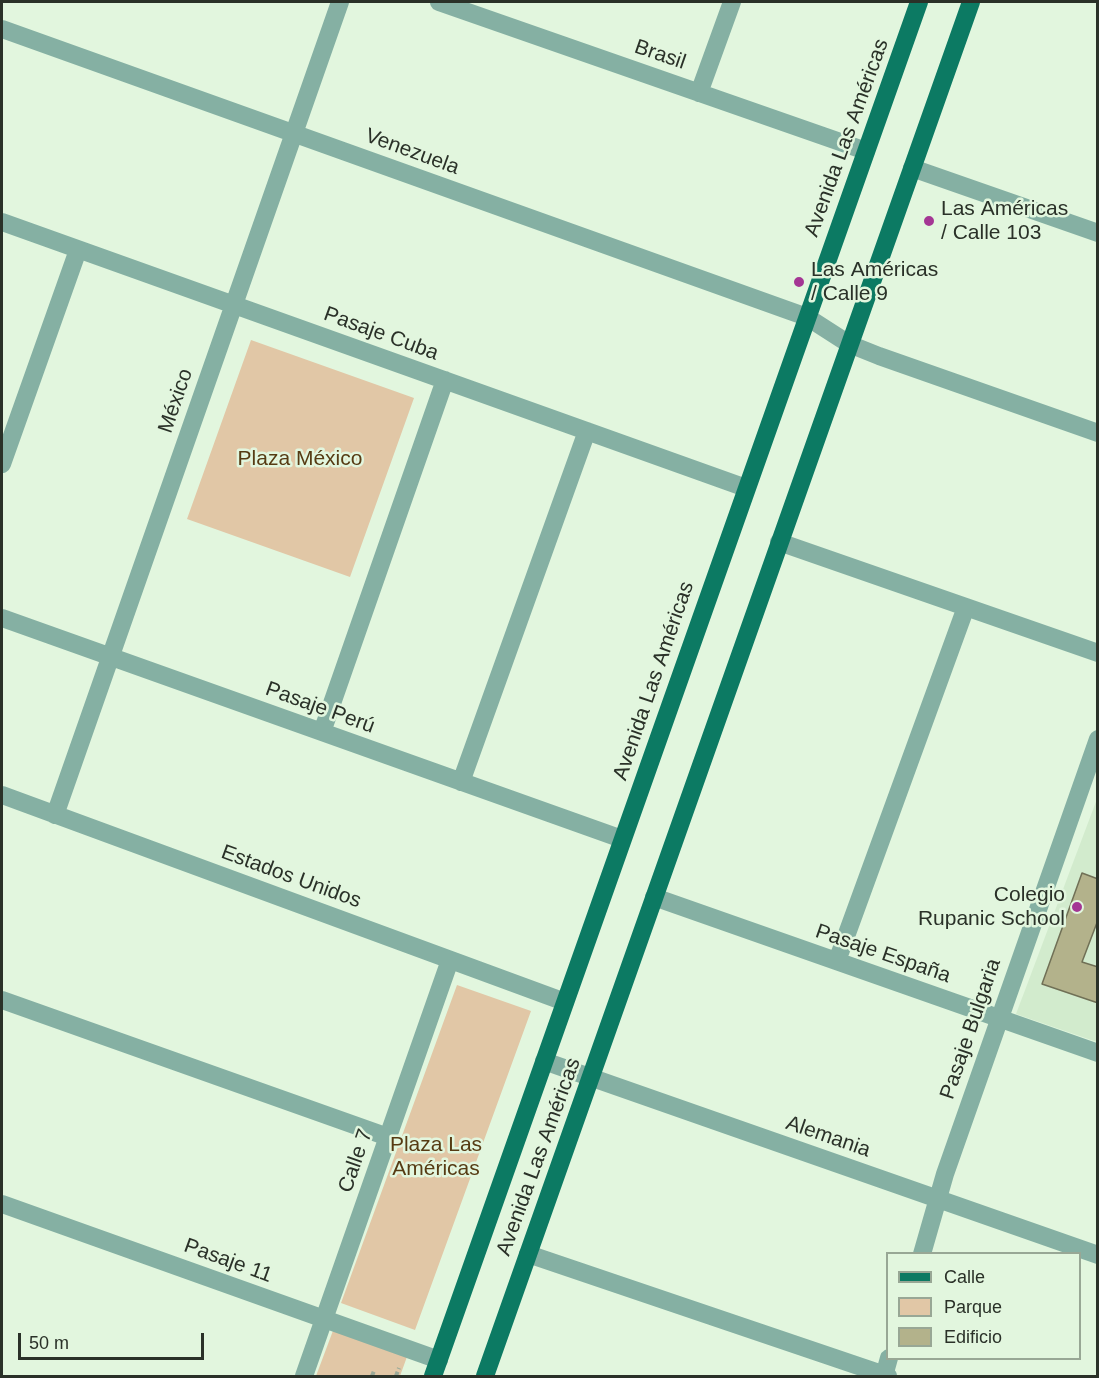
<!DOCTYPE html>
<meta charset="utf-8">
<style>
body{margin:0}
#map{position:relative;width:1099px;height:1378px;overflow:hidden;background:#e2f6de;font-family:Arial,sans-serif}
canvas{display:block}
.frame{position:absolute;inset:0;border:3px solid #2a3128;pointer-events:none}
.legend{position:absolute;left:886px;top:1252px;width:195px;height:108px;box-sizing:border-box;background:#e2f6de;border:2px solid #98a795;margin:0;padding:8px 10px;list-style:none;font-size:18px;color:#2a3128}
.legend li{display:flex;align-items:center;gap:12px;height:30px}
.legend b{width:30px;border:2px solid #98a795}
.scale{position:absolute;left:18px;top:1333px;width:186px;height:27px;box-sizing:border-box;border:3px solid #2a3128;border-top:0;padding-left:8px;font-size:18px;line-height:21px;white-space:nowrap;color:#2a3128;-webkit-text-stroke:4px #e2f6de;paint-order:stroke}
</style>
<div id="map">
<canvas width="1099" height="1378"></canvas>
<div class="frame"></div>
<ul class="legend">
<li><b style="height:8px;background:#0c7a63"></b>Calle</li>
<li><b style="height:16px;background:#e1c7a6"></b>Parque</li>
<li><b style="height:16px;background:#b3b28b"></b>Edificio</li>
</ul>
<div class="scale">50 m</div>
</div>
<script>
const context = document.querySelector('canvas').getContext('2d');
context.lineJoin = 'round';
function fillPath(path, color) {
  context.fillStyle = color;
  context.fill(path, 'evenodd');
}
function shape(rows) {
  const path = new Path2D();
  for (const r of rows) {
    path.moveTo(r[0], r[1]);
    for (let i = 2; i < r.length; i += 2) path.lineTo(r[i], r[i + 1]);
  }
  return path;
}
function trace(path, color, width, dash) {
  context.strokeStyle = color;
  context.lineWidth = width;
  context.lineCap = dash ? 'butt' : 'round';
  context.setLineDash(dash || []);
  context.stroke(path);
}
function write(font, color, halo, rows, align = 'center') {
  context.font = font + ' Arial,sans-serif';
  context.lineWidth = 5;
  context.setLineDash([]);
  context.textBaseline = 'middle';
  context.strokeStyle = halo;
  context.fillStyle = color;
  for (const [text, x, y, turn = 0] of rows) {
    context.save();
    context.translate(x, y);
    context.rotate((+turn || 0) * Math.PI / 180);
    context.textAlign = isNaN(turn) ? turn : align;
    if (halo) context.strokeText(text, 0, 0);
    context.fillText(text, 0, 0);
    context.restore();
  }
}
fillPath(shape([
 [1097,799,1097,1042,1016,1014]
]), '#d2ebcd');
fillPath(shape([
 [251,340,414,398,350,577,187,519],
 [457,985,531,1011,415,1330,341,1303],
 [334,1328,408,1354,400,1376,316,1376]
]), '#e1c7a6');
const building = shape([
 [1082,873,1098,879,1098,920,1082,962,1098,967,1098,1003,1042,984,1082,873]
]);
fillPath(building, '#b3b28b');
trace(building, '#707056', 1.5);
trace(shape([
 [372,1376,374,1371],
 [396,1376,399,1368]
]), '#9baa98', 4, [4.5, 3]);
trace(shape([
 [439,2,866,151],
 [2,29,790,311,807,317,849,344,879,356,1098,433],
 [699,93,732,2],
 [912,168,1098,233],
 [2,222,746,488],
 [2,464,78,250],
 [779,542,1098,653],
 [2,618,622,839],
 [322,732,445,380],
 [461,782,587,431],
 [2,795,565,1002],
 [55,815,340,2],
 [654,897,1098,1053],
 [837,961,966,607],
 [2,1000,388,1137],
 [544,1061,1098,1255],
 [2,1204,439,1360],
 [528,1254,888,1376],
 [922,1254,945,1174,1098,739],
 [304,1376,450,960],
 [884,1376,889,1358]
]), '#85b0a3', 18);
trace(shape([
 [433,1376,919,2],
 [485,1376,971,2]
]), '#0c7a63', 18);
for (const [x, y, r, color] of [
 [929,221,6,"#a43694"],
 [799,282,6,"#a43694"],
 [1077,907,6,"#a43694"]
]) {
  const dot = new Path2D();
  dot.arc(x, y, r, 0, 2 * Math.PI);
  context.fillStyle = color;
  context.fill(dot);
  trace(dot, '#e2f6de', 2);
}
write('21px', '#2a3128', '#e2f6de', [
 ["Brasil",660,55,19],
 ["Avenida Las Américas",847,138,-70],
 ["Venezuela",412,152,20],
 ["Pasaje Cuba",381,334,20],
 ["México",176,401,-71],
 ["Avenida Las Américas",654,681,-71],
 ["Pasaje Perú",320,708,20],
 ["Estados Unidos",291,877,20],
 ["Pasaje España",883,954,19],
 ["Pasaje Bulgaria",971,1029,-71],
 ["Alemania",828,1137,19],
 ["Avenida Las Américas",539,1157,-70],
 ["Calle 7",356,1161,-71],
 ["Pasaje 11",228,1261,20]
]);
write('21px', '#2a3128', '#e2f6de', [
 ["Las Américas",941,209],
 ["/ Calle 103",941,233],
 ["Las Américas",811,270],
 ["/ Calle 9",811,294],
 ["Colegio",1065,895,"right"],
 ["Rupanic School",1065,919,"right"]
], 'left');
write('21px', '#563b13', '#e2f6de', [
 ["Plaza México",300,459],
 ["Plaza Las",436,1145],
 ["Américas",436,1169]
]);
</script>
